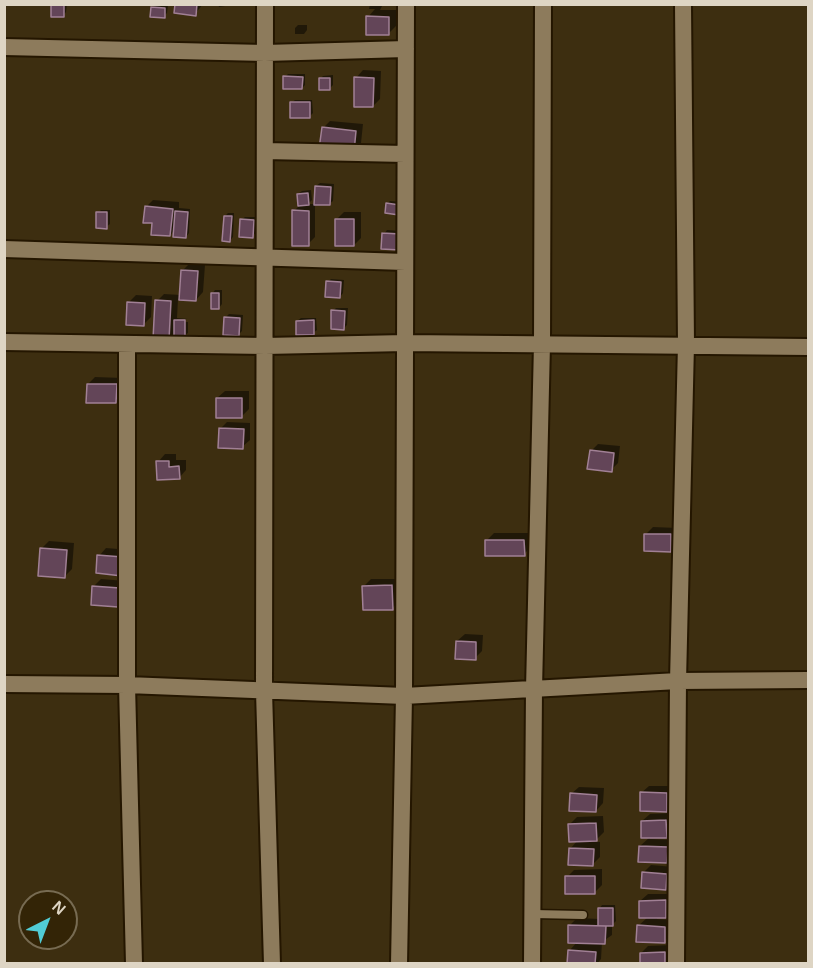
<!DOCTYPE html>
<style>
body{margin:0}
#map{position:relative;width:813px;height:968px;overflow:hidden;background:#3d2e10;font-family:Helvetica,sans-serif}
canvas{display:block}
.frame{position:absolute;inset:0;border:6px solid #ded5c4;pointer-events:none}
.north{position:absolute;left:18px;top:890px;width:60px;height:60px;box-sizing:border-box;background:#332406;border:2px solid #776b52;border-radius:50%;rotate:42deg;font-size:16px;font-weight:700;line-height:24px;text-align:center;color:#ded5c4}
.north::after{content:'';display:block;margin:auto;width:21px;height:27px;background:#51ccd5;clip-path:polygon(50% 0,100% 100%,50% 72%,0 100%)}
</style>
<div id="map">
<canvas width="813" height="968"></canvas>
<div class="frame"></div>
<div class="north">N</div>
</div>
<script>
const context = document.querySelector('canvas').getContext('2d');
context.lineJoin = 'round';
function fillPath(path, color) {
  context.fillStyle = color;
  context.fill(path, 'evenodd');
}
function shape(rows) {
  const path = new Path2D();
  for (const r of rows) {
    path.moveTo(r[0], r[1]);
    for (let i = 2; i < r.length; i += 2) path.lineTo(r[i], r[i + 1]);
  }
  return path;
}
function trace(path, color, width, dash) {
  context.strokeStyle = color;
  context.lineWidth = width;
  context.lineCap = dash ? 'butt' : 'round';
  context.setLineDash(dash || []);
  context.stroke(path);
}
fillPath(shape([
 [53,4,67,4,66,12,63,16],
 [177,4,203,4,195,14],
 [218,4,238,4,219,7],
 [370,4,383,4,380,10,396,10,396,26,388,34,368,17,375,9,369,9],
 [155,5,168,5,167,13,164,16,152,8],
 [298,25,307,25,307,30,304,34,295,34,295,28],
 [363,70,381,71,380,99,373,106,356,78],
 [288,74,305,74,305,85,302,88,285,77],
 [333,75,333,85,330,88,320,79,323,76],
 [295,100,312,100,313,113,309,117,291,103],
 [330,121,363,124,361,143,354,151,323,128],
 [320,183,334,184,333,201,329,204,315,203,315,237,308,244,294,211,299,206,298,194,302,191,311,190,312,200,308,204,315,204,316,186],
 [153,200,179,202,179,208,190,209,189,233,186,237,175,230,170,235,153,222,146,207],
 [390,201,402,202,402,210,387,204],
 [101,210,110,210,110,224,106,227,98,213],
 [344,212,361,212,361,238,354,245,336,220],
 [228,213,234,213,233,237,230,240,225,216],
 [245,217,256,217,256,233,252,236,241,220],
 [387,230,403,231,403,245,384,234],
 [189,264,205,265,203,292,196,300,178,299,177,318,188,319,177,319,177,322,188,322,188,333,184,336,176,332,169,338,157,301,164,294,181,295,182,271],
 [331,279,344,280,343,293,340,297,328,282],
 [215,290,222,290,222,304,219,308,212,294],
 [136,295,152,296,151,317,144,324,129,302],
 [336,308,348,308,347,325,344,328,333,311],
 [229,314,243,315,242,331,239,334,225,318],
 [301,318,316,318,317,330,313,333,297,321],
 [95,377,123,378,123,394,116,402,88,384],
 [225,391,249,391,249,409,242,416,217,398],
 [227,422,250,423,250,440,242,447,220,429],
 [598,444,620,446,618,463,611,470,591,451],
 [165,454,176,454,176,460,186,460,186,470,179,478,158,462],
 [653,527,678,528,677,543,670,550,646,534],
 [494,533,531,533,531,547,524,554,487,540],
 [49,541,74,543,72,569,65,576,41,549],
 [106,548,130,550,129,567,99,556],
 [101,579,126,581,125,598,118,606,93,587],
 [371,579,399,579,400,601,392,608,364,586],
 [465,634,483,635,482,651,475,658,457,641],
 [649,786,674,786,674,803,666,810,641,793],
 [579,787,604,788,603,803,596,811,571,794],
 [673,813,673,829,666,836,642,821,650,814],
 [603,816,604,832,594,842,600,842,600,857,593,864,570,849,578,840,569,825,577,817],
 [650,837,650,839,674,840,674,854,667,861,640,846],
 [651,865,674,867,673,881,665,889,643,873],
 [602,869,602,885,595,892,567,877,574,870],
 [648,894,673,894,673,909,665,917,657,917,657,919,672,920,672,934,664,941,638,926,648,917,640,901],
 [602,905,615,905,616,921,612,925,612,935,602,942,601,959,597,964,568,964,569,951,578,941,570,925,577,918,599,919,599,909],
 [672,945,670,964,642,964,641,953,648,946]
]), '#0007');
const building = shape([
 [51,4,64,4,64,17,51,17,51,4],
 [175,4,197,4,196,16,174,13,175,4],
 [151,7,165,8,165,18,150,17,151,7],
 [366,16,389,17,389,35,366,35,366,16],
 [283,76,303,77,302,89,283,89,283,76],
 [354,77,374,78,373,107,354,107,354,77],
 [319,78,330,78,330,90,319,90,319,78],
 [290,102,310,102,310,118,290,118,290,102],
 [322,127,356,131,354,152,319,149,322,127],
 [315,186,331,187,330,205,314,205,315,186],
 [308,193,309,205,298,206,297,194,308,193],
 [386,203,400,205,399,215,385,213,386,203],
 [145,206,173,209,170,236,151,235,152,223,143,223,145,206],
 [292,210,309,211,309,246,292,246,292,210],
 [175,211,188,212,186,238,173,237,175,211],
 [96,212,107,212,107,229,96,228,96,212],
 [224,216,232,216,230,242,222,241,224,216],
 [240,219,254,220,253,238,239,237,240,219],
 [335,219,354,219,354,246,335,246,335,219],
 [382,233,401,234,400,250,381,249,382,233],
 [181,270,198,271,196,301,179,300,181,270],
 [326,281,341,282,340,298,325,297,326,281],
 [211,293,219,293,219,309,211,309,211,293],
 [155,300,171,301,169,340,153,339,155,300],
 [127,302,145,303,144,326,126,325,127,302],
 [331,310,345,311,344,330,331,329,331,310],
 [224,317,240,318,239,336,223,335,224,317],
 [174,320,185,320,185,338,174,338,174,320],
 [314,320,314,335,296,335,296,321,314,320],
 [87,384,117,384,116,403,86,403,87,384],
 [216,398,242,398,242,418,216,418,216,398],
 [219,428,244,429,243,449,218,448,219,428],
 [590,450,614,453,612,472,587,469,590,450],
 [156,461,169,461,169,467,179,466,180,479,157,480,156,461],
 [644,534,671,534,671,552,644,551,644,534],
 [485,540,524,540,525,556,485,556,485,540],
 [40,548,67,550,65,578,38,576,40,548],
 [97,555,123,557,122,576,96,573,97,555],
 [392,585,393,610,363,610,362,586,392,585],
 [92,586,120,588,118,607,91,605,92,586],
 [456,641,476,642,476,660,455,659,456,641],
 [640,792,667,793,667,812,640,811,640,792],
 [570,793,597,795,596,812,569,811,570,793],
 [666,820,667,838,641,838,641,821,666,820],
 [596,823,597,841,569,842,568,824,596,823],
 [639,846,668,847,667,863,638,862,639,846],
 [569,848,594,849,593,866,568,865,569,848],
 [642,872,667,874,666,890,641,888,642,872],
 [565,876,595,876,595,894,565,894,565,876],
 [666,900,666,918,639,918,639,901,666,900],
 [598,908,613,908,613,926,598,926,598,908],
 [568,925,606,926,605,944,568,943,568,925],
 [637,925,665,927,665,943,636,942,637,925],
 [568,950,596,952,595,964,567,964,568,950],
 [665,952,665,964,640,964,640,953,665,952]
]);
fillPath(building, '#634558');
trace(building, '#a18095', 1.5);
const lane = shape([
 [533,914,583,915]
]);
const street = shape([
 [265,4,264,691,272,964],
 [4,47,265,53,406,49],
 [265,151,405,154],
 [4,249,405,262],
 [4,342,265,346,405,343,808,347],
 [127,344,127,685,134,964],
 [4,684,127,685,404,696,678,681,808,680],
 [399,964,404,696,406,4],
 [532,964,534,689,542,344,543,4],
 [676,964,678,681,686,344,683,4]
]);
trace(lane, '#241600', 11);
trace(street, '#241600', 20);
trace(lane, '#8d7b5c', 8);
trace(street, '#8d7b5c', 16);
</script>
